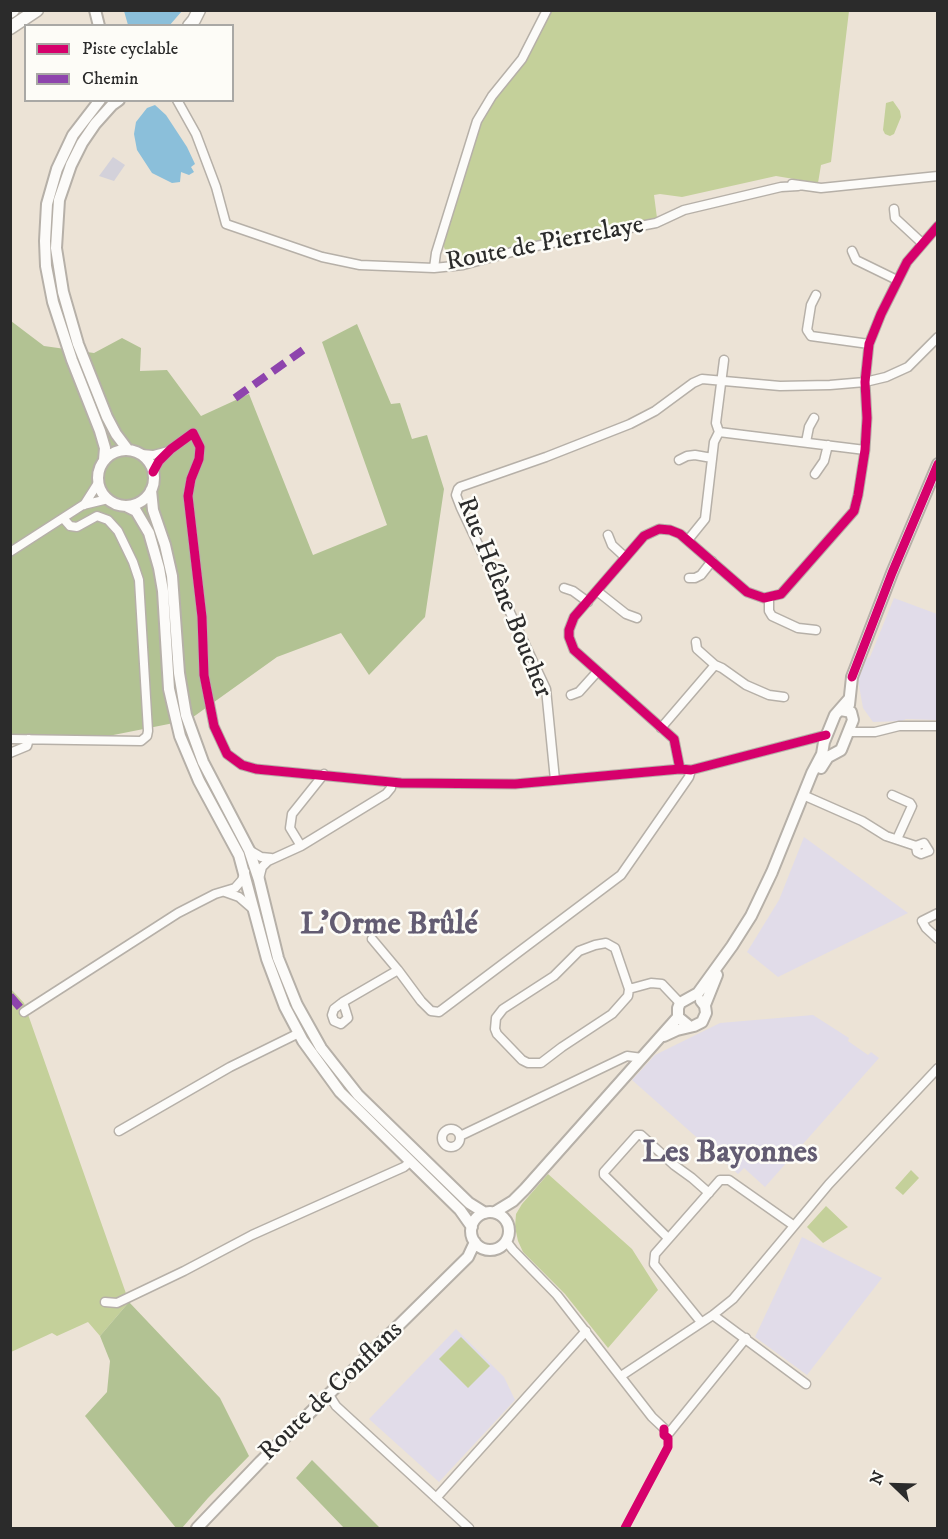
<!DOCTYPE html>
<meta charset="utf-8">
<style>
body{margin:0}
#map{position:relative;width:948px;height:1539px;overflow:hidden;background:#ece3d6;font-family:"IM FELL DW Pica",serif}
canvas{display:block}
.frame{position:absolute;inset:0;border:12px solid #2b2b2b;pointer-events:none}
.legend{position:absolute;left:24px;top:24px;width:210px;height:78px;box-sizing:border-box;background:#fdfcf7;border:2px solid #a9a8a5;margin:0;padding:8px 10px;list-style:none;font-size:18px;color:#2b2b2b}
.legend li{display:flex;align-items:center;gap:12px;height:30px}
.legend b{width:30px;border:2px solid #a9a8a5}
.north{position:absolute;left:864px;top:1455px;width:60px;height:60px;-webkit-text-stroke:4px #fdfcf7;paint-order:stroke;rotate:293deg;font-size:16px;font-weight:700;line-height:24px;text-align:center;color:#2b2b2b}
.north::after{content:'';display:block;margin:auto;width:21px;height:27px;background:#2b2b2b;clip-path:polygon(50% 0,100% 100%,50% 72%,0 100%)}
</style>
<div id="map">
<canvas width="948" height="1539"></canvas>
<div class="frame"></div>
<ul class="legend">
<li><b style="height:8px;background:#d6006c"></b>Piste cyclable</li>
<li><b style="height:8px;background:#8e44ad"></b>Chemin</li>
</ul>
<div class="north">N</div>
</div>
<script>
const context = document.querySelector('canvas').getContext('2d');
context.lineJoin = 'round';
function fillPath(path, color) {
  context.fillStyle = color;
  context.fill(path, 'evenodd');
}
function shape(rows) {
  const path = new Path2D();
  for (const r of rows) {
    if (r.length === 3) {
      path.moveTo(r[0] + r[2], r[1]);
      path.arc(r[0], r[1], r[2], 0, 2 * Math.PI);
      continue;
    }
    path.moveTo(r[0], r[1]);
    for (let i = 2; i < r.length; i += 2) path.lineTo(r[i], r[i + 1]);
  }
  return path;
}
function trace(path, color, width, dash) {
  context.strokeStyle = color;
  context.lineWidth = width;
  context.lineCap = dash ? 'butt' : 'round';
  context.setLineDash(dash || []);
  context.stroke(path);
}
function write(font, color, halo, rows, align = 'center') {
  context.font = font + ' "IM FELL DW Pica",serif';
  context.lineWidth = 5;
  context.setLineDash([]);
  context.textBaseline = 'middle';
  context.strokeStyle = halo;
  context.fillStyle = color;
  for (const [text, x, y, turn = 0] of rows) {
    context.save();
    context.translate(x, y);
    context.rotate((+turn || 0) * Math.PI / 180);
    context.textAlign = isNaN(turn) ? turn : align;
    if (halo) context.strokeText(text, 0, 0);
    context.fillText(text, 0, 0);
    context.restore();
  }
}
fillPath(shape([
 [894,598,937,614,937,720,906,719,902,721,873,722,863,708,858,680,867,658,870,657],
 [804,837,908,913,778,977,747,952,779,900],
 [813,1015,849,1038,848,1041,868,1055,871,1052,879,1058,765,1187,744,1168,738,1174,632,1080,655,1055,720,1023],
 [802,1237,882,1278,807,1375,755,1337],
 [456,1329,504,1377,515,1400,439,1482,369,1419]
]), '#e1dce9');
fillPath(shape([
 [113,157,125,165,114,181,99,176]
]), '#d3d1da');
fillPath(shape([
 [552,11,849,11,831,162,821,165,818,183,776,176,682,197,660,194,654,195,657,218,525,244,477,258,453,259,448,256,443,245,483,118,489,105,529,53],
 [893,101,900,111,901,117,894,134,890,136,885,134,883,130,886,103],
 [10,988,24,1003,129,1302,100,1336,88,1322,57,1336,52,1333,11,1352],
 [911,1170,919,1178,903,1195,895,1188],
 [548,1174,632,1249,658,1290,608,1348,565,1294,523,1252,518,1241,515,1227,516,1214,522,1204],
 [826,1206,848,1227,823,1243,807,1227],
 [461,1337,490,1366,468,1388,439,1359]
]), '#c4d09a');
fillPath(shape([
 [11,321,44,346,94,353,122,338,141,348,140,371,167,370,201,416,249,394,313,555,387,525,322,342,357,324,391,404,400,403,412,439,427,435,444,489,425,617,369,675,341,633,277,657,189,720,73,743,11,740],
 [129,1302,220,1398,249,1456,208,1498,182,1528,176,1528,85,1416,107,1392,110,1361,100,1336],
 [312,1460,380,1528,344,1528,296,1478]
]), '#b2c293');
fillPath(shape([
 [124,11,124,10,182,11,169,26,128,25],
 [155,105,166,115,187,147,195,164,191,167,194,172,189,175,181,172,180,182,172,183,152,173,137,150,134,134,136,122,147,108]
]), '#8bbfda');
const minor = shape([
 [177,100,196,134,216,187,226,224,322,257,360,265,434,268,463,265,531,247,656,223,684,210,781,187,798,186],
 [792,184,821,188,938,176],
 [894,209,895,218,922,243],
 [852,251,856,260,897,280],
 [434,268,436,253,477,121,492,96,522,59,547,10],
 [816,295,811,305,807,330,811,336,869,344],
 [719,432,716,423,724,360],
 [806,442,809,427,814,418],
 [141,454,153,455,168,451],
 [679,460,687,456,695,455,712,458],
 [153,472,159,461,171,449,193,433,200,447,199,459,191,479,188,496,202,617,204,675,214,726,227,754,242,765,256,769,401,783,515,784,680,769,691,770,826,735],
 [815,474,824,461,828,445],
 [84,505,98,483],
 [608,535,612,545,625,557],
 [688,540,705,519,714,442,719,432,865,450],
 [10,552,83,505,108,499],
 [689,578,695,578,701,575,712,561],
 [564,588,573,591,588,602],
 [597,591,626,614,637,618],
 [769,598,769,611,772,616,798,628,816,630],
 [696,642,697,649,715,665],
 [571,695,579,692,597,672],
 [661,728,715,665,722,668,746,685,769,695,784,697],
 [849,732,875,732,899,726,938,726],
 [10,739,141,741,147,736,148,731,139,580,133,562,118,531,108,520,97,516,77,527,70,526,63,518],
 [10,753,27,746,29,739],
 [680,769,674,739,574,650,569,637,569,630,574,617,644,536,659,529,670,530,680,534,747,592,764,598,781,594,854,511,858,495,865,450,867,418,865,382,869,344,881,314,907,262,938,226],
 [555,780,546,689,461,508,456,495,458,489,460,487,546,457,630,424,655,411,693,383,702,379,780,386,830,385,865,382,886,377,908,367,938,337],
 [803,795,862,821,886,836,916,846,924,843,929,851,921,854,917,852,916,846],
 [892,795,910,803,912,806,897,839],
 [301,846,290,828,292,814,324,774],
 [249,850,261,857,271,858],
 [259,879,262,867,268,861,301,846,386,794,391,788,391,782],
 [225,892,239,897,254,910],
 [938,913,922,921,926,928,938,939],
 [372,939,398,970],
 [629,989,615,948,606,943,595,945,579,951,554,976,503,1009,496,1018,495,1029,497,1034,522,1060,528,1063,541,1063,562,1047,612,1014,628,996,629,989,651,983,662,984,680,1003],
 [343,1002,348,1018,341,1024,334,1021,332,1015,334,1009,343,1002,398,970,421,1001,431,1011,439,1012,621,875,689,777,691,770],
 [24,1012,178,913,215,894,235,888,242,880,245,872],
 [451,1138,9],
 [119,1131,230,1067,299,1033],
 [460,1136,627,1056,642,1058],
 [668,1238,604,1175,604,1172,637,1135,641,1135,674,1165,692,1178,709,1193],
 [506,1241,513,1250,557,1295,652,1417,669,1433,746,1338],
 [105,1302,117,1303,184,1271,252,1235,404,1167,410,1162],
 [713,1315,806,1384],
 [701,1322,654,1264,655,1254,720,1180,729,1180,793,1225],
 [621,1376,713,1315,733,1299,829,1184,938,1068],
 [329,1395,336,1406,469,1528],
 [436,1498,586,1331]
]);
const major = shape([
 [95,10,99,26],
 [100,100,73,135,57,169,47,204,45,241,46,266,53,302,72,360,100,431,105,448,104,460],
 [119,100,112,105,95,124,82,143,71,165,59,200,56,248,63,292,78,344,107,417,116,434,128,450],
 [126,478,28],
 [151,490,153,510,165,545,172,576,179,673,186,715,203,762,249,850,259,880,278,958,297,1005,321,1048,358,1095,469,1203,485,1213],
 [126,506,136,511,149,533,159,568,163,591,169,689,180,736,199,781,239,855,267,959,285,1007,303,1041,340,1092,460,1210,472,1227],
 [849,705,852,677,892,573,938,464],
 [821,768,828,757,841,750,853,720,851,712,841,710],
 [705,1005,717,975],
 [689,1026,678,1017,678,1008,680,1003,698,993,732,946,751,916,772,872,812,773,822,754,824,742,835,715,849,699],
 [664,1036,677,1030,694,1026,702,1022,706,1013,705,1006,701,1001],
 [495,1212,513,1201,525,1189,678,1017],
 [490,1231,19],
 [197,1528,260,1462,468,1257,475,1242]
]);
const highway = shape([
 [10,12,13,10],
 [189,26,194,20,199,10],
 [10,28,37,10]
]);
trace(minor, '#b6b0a8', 11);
trace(major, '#b6b0a8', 14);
trace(highway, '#b6b0a8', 15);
trace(minor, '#fcfbf9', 8);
trace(major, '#fcfbf9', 10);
trace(highway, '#fcfbf9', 12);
trace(shape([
 [235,398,303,350],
 [10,996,24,1012]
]), '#8e44ad', 8, [15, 8]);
trace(shape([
 [153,472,159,461,171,449,193,433,200,447,199,459,191,479,188,496,202,617,204,675,214,726,227,754,242,765,256,769,401,783,515,784,680,769,691,770,826,735],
 [852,677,892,573,938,464],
 [680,769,674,739,574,650,569,637,569,630,574,617,644,536,659,529,670,530,680,534,747,592,764,598,781,594,854,511,858,495,865,450,867,418,865,382,869,344,881,314,907,262,938,226],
 [625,1528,668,1447,668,1438,664,1435,664,1429]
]), '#d6006c', 9);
write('26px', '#2b2b2b', '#fdfcf7', [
 ["Route de Pierrelaye",545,245,-11],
 ["Rue Hélène Boucher",503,598,68],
 ["Route de Conflans",332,1392,-44]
]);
write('bold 32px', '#635c72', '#fdfcf7', [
 ["L'Orme Brûlé",389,926],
 ["Les Bayonnes",730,1154]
]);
</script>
